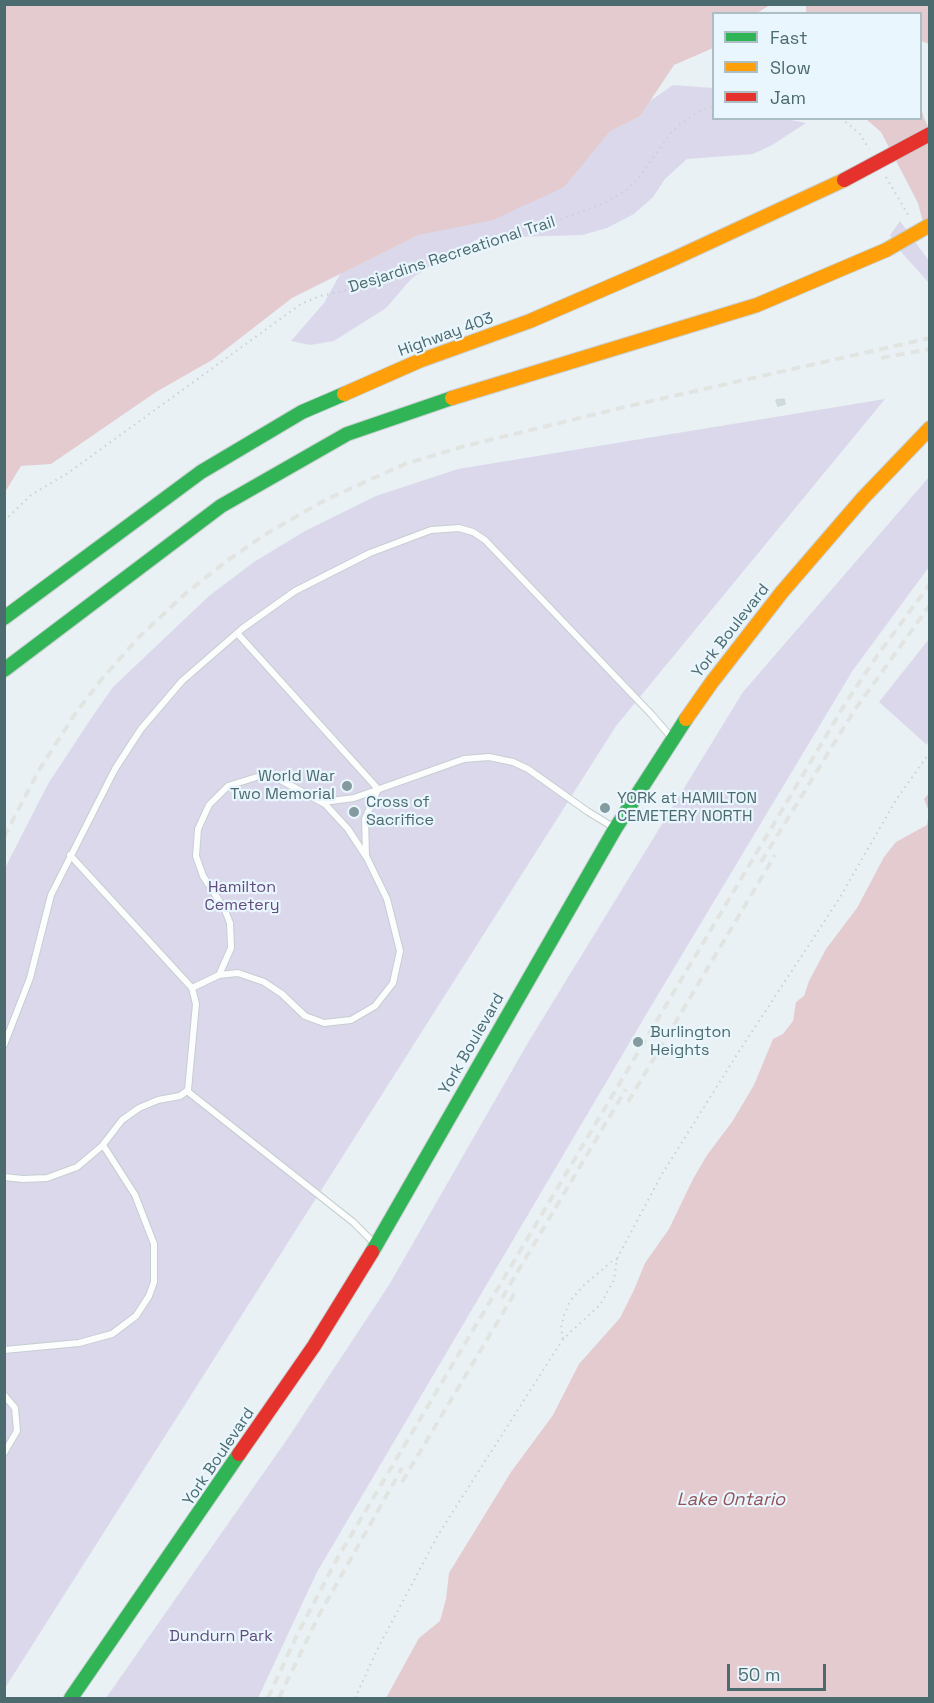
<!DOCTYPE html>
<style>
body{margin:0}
#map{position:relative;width:934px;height:1703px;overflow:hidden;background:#e9f1f4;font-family:"Space Grotesk",sans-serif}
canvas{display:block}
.frame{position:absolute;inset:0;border:6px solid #4c6b6f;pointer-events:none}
.legend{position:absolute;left:712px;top:12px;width:210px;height:108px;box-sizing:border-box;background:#e9f6fd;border:2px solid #aabec4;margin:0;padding:8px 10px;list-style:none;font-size:18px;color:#4c6b6f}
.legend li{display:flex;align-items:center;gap:12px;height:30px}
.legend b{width:30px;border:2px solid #aabec4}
.scale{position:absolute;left:727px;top:1664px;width:99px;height:27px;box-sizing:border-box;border:3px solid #4c6b6f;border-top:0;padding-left:8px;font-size:18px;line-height:21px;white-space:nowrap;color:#4c6b6f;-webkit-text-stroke:4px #e9f6fd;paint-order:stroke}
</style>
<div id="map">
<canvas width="934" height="1703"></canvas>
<div class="frame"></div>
<ul class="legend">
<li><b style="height:8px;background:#30b455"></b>Fast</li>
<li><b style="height:8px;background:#ff9f0a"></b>Slow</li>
<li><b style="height:8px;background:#e5322d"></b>Jam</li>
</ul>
<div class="scale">50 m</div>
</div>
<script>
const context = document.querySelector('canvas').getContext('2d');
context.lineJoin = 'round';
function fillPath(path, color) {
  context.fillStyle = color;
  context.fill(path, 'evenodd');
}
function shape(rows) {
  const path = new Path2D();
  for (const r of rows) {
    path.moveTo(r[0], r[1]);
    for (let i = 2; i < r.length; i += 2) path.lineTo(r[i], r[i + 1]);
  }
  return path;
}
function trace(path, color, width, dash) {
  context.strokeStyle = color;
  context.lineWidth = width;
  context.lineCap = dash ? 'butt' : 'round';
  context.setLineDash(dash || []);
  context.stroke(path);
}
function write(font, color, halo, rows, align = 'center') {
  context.font = font + ' "Space Grotesk",sans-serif';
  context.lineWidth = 4.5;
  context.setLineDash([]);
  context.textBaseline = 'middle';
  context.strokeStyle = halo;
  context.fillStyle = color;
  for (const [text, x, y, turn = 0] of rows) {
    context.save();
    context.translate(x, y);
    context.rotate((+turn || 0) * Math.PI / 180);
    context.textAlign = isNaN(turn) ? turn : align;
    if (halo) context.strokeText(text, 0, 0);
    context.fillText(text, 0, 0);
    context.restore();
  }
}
fillPath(shape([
 [673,85,713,88,714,118,781,118,806,123,772,145,753,154,687,159,665,179,653,197,634,214,607,228,582,235,480,238,446,256,412,278,386,308,334,341,310,345,291,341,324,303,343,269,581,149],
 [900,221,929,261,929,283,894,244,890,235],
 [885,399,616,726,5,1688,5,868,48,784,90,720,113,687,209,596,254,562,305,531,376,496,458,469],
 [929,477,929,567,853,670,650,1008,317,1572,258,1698,106,1698,288,1438,389,1285,529,1041,743,692],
 [929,639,930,734,927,745,879,702]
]), '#dbd8ec');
fillPath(shape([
 [5,4,770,4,770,5,757,13,714,14,713,48,674,65,640,116,610,131,564,187,493,220,418,235,292,298,212,360,156,392,51,464,21,466,5,492],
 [805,5,929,5,929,44,921,41,920,14,806,13,806,5],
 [921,107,924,118,929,128,929,231,924,226,918,203,881,132,866,119,920,118],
 [929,793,929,1698,386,1698,419,1638,440,1621,446,1599,449,1573,511,1472,553,1415,579,1364,620,1318,634,1290,645,1263,669,1229,693,1179,707,1155,732,1122,754,1085,773,1039,783,1034,793,1021,796,1002,804,996,809,981,826,949,857,908,884,857,896,842,927,825,929,812,924,799]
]), '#e3cbcf');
const building = shape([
 [784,399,785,404,778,406,776,400,784,399]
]);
fillPath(building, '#cfdbde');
trace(building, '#ccd9dc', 1.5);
const lane = shape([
 [237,633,378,789],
 [323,802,354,798,464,759,489,757,513,762,528,769,587,811,613,827],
 [366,855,365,819,378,789],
 [192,988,219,975,238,973,264,982,282,994,305,1016,324,1023,351,1020,375,1006,393,983,400,951,387,899,367,858,348,829,325,804,275,777,260,776,228,786,209,805,198,829,196,856,203,876,224,908,230,923,231,948,219,975],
 [4,1045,30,978,51,895,115,769,141,729,182,681,243,628,295,591,370,553,431,530,459,528,473,532,485,540,652,715,671,737],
 [187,1091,353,1222,375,1244],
 [4,1177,23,1179,47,1178,77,1167,102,1146,122,1120,139,1108,158,1100,180,1096,188,1090,196,1004,192,988,70,855],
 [4,1350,79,1343,112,1334,136,1316,149,1296,154,1282,154,1244,135,1195,103,1145],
 [4,1395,15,1408,17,1431,4,1453]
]);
const fast = shape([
 [4,618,201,472,302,412,344,394],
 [4,670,221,506,347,434,452,398],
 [372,1252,615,829,686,719],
 [71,1698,239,1454]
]);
const slow = shape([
 [344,394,419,361,530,321,671,260,844,180],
 [452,398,757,305,886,250],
 [686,719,712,682,782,592,863,498,930,428]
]);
const jam = shape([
 [239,1454,314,1346,372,1252]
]);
trace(lane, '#c5ced0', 8);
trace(fast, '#c7cfd1', 16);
trace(slow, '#c7cfd1', 16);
trace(jam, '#c7cfd1', 16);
trace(shape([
 [841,118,860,134,869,149],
 [886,177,910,218],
 [4,521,31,495,68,473,301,304,320,296,363,287,490,246,604,203,625,191,637,180,673,130,701,110,714,106],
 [563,1339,561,1328,564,1315,570,1301,583,1286,611,1262,617,1259],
 [355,1698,379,1646,438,1535,563,1339,600,1305,614,1280,617,1259,621,1251,662,1174,738,1053,839,899,896,800,930,752]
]), '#c7d2d3', 2, [1.5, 4.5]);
trace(lane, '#fcfdfd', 6);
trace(fast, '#30b455', 14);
trace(slow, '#ff9f0a', 14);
trace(jam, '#e5322d', 14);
trace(shape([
 [881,358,930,349],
 [4,837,39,770,75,714,101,680,139,637,186,593,228,560,266,534,325,500,405,464,465,446,629,406,930,338],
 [761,862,854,711,930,605],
 [628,1102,775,855],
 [502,1298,626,1089],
 [402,1482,516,1291],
 [268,1698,297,1635,337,1559,520,1251,845,704,877,656,930,584],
 [279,1698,319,1615,402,1468]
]), '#e2e4e2', 4, [9, 6]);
const slowBridge = shape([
 [886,250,930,225]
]);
const jamBridge = shape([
 [844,180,930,134]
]);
trace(slowBridge, '#c2ced0', 16, []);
trace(jamBridge, '#c2ced0', 16, []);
trace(slowBridge, '#ff9f0a', 14);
trace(jamBridge, '#e5322d', 14);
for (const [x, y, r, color] of [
 [347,786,6,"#839a9e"],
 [605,808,6,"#839a9e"],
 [354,812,6,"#839a9e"],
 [638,1042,6,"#839a9e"]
]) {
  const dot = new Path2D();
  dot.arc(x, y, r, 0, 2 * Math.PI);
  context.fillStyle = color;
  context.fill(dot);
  trace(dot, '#e9f6fd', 2);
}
write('16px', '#4c6b6f', '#e9f6fd', [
 ["Desjardins Recreational Trail",452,255,-18],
 ["Highway 403",446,335,-20],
 ["York Boulevard",731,631,-52],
 ["York Boulevard",472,1044,-60],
 ["York Boulevard",219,1457,-56]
]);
write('16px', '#4c6b6f', '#e9f6fd', [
 ["World War",335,777,"right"],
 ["Two Memorial",335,795,"right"],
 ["YORK at HAMILTON",617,799],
 ["CEMETERY NORTH",617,817],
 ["Cross of",366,803],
 ["Sacrifice",366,821],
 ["Burlington",650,1033],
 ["Heights",650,1051]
], 'left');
write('16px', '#624c7e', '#e9f6fd', [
 ["Hamilton",242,888],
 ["Cemetery",242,906],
 ["Dundurn Park",221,1637]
]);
write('italic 18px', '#935359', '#e9f6fd', [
 ["Lake Ontario",731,1500]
]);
</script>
